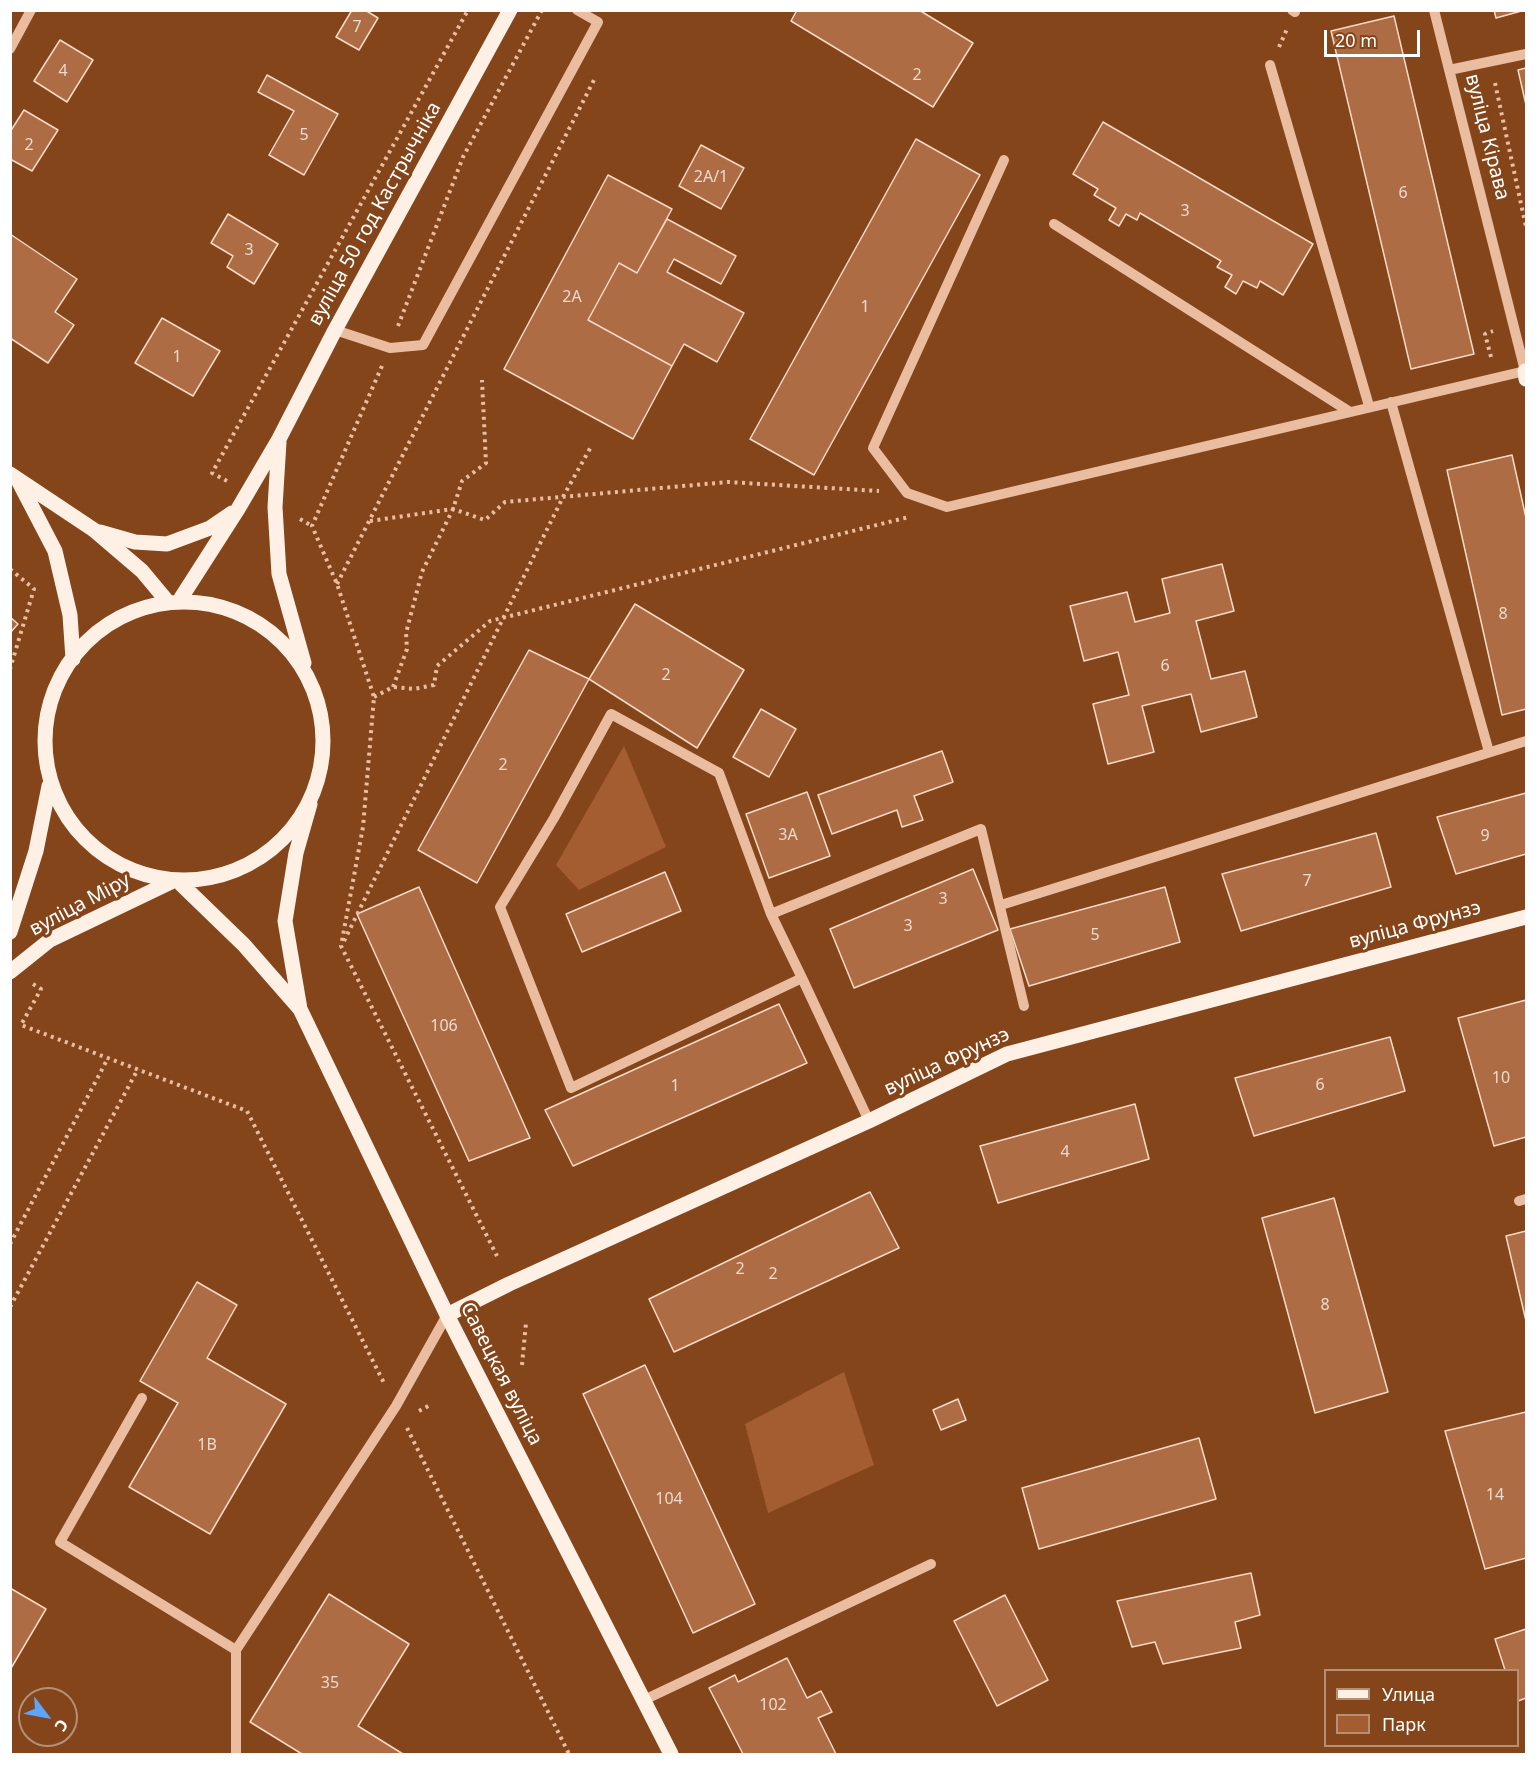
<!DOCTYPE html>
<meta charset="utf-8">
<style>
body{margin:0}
#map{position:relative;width:1537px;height:1765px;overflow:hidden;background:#84451a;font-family:"Noto Sans",sans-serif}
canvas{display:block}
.frame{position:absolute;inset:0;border:12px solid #fff;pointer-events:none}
.legend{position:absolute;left:1324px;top:1669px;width:195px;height:78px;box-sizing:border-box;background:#84451a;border:2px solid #b58f76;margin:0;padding:8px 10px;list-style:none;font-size:18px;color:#fff}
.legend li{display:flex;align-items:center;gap:12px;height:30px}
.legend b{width:30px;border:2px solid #b58f76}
.north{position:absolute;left:18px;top:1687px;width:60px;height:60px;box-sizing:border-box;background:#84451a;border:2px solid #b58f76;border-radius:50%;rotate:122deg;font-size:16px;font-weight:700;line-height:24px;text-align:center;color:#fff}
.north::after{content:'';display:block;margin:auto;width:21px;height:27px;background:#5ca5fd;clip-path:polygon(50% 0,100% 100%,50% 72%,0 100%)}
.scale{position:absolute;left:1324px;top:30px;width:96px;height:27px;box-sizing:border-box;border:3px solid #fff;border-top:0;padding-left:8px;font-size:18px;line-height:21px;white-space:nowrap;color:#fff;-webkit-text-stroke:4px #84451a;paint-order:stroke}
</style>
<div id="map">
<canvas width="1537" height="1765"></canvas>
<div class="frame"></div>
<ul class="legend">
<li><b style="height:8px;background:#fff0e5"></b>Улица</li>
<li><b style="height:16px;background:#a45d30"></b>Парк</li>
</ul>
<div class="north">С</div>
<div class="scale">20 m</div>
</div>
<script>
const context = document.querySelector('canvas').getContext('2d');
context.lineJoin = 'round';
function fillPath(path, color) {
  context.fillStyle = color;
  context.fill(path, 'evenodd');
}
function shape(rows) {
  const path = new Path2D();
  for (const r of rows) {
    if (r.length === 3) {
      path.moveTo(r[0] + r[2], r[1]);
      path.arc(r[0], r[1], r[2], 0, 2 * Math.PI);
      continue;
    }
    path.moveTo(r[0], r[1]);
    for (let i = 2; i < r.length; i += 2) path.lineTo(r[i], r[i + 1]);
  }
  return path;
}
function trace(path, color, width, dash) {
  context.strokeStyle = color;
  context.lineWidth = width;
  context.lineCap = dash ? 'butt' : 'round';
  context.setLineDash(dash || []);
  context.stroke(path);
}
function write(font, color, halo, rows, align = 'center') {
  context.font = font + ' "Noto Sans",sans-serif';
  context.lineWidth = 6;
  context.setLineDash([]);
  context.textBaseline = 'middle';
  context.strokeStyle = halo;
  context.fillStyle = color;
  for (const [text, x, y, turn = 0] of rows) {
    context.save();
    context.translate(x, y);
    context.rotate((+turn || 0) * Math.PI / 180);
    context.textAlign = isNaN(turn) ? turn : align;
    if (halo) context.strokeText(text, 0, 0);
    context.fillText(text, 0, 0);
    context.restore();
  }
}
fillPath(shape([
 [624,746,666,847,579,890,556,865],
 [844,1372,874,1465,768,1513,745,1424]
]), '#a45d30');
const building = shape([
 [352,10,365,10,378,18,359,50,336,37,352,10],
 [797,10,919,10,973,43,933,107,791,21,797,10],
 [1494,10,1525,10,1496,18,1494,10],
 [1394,16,1474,354,1411,369,1331,31,1394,16],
 [60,40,93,60,67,102,34,81,60,40],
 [1526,68,1526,105,1518,70,1526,68],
 [267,75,338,114,304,175,269,155,294,111,258,92,267,75],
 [24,110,58,130,32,171,10,159,10,132,24,110],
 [1103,122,1313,244,1283,295,1260,281,1257,288,1243,281,1236,294,1225,287,1232,275,1217,267,1221,261,1140,213,1137,220,1126,214,1119,226,1109,220,1116,208,1094,195,1098,189,1073,174,1103,122],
 [916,139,980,175,814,475,750,439,916,139],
 [701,145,744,168,721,209,679,186,701,145],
 [608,175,672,209,637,273,619,263,588,320,672,366,633,439,504,369,608,175],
 [228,214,278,244,254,284,227,267,233,256,211,243,228,214],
 [667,219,736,256,721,284,674,259,667,272,744,313,717,362,684,344,672,366,588,320,619,263,637,273,667,219],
 [10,234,77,279,55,312,74,325,48,363,10,338,10,234],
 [162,318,220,351,193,396,135,363,162,318],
 [1512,455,1526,518,1526,709,1502,715,1447,470,1512,455],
 [1222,564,1234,611,1196,621,1211,679,1245,671,1257,717,1201,732,1191,694,1142,706,1154,752,1108,764,1093,704,1129,695,1118,652,1084,661,1070,606,1127,592,1135,622,1170,613,1162,579,1222,564],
 [635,604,744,670,697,748,589,679,635,604],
 [10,617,18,624,10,633,10,617],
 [529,650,589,679,477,883,418,850,529,650],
 [761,709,796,729,769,777,733,757,761,709],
 [942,751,953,782,914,796,923,820,902,827,897,810,832,834,818,795,942,751],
 [807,792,830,856,769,878,746,814,807,792],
 [1526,793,1526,854,1456,874,1437,817,1526,793],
 [1376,833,1391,887,1241,931,1222,874,1376,833],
 [973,869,998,930,854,988,830,929,973,869],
 [665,872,681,911,582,952,566,914,665,872],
 [419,887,530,1138,469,1161,357,914,419,887],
 [1165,887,1180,942,1029,986,1010,929,1165,887],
 [1526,1000,1526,1137,1494,1146,1458,1018,1526,1000],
 [779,1004,807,1063,573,1166,545,1110,779,1004],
 [1390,1037,1405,1091,1254,1136,1235,1078,1390,1037],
 [1135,1104,1149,1159,998,1203,980,1146,1135,1104],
 [870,1192,899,1248,674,1352,649,1299,870,1192],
 [1334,1198,1388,1392,1315,1413,1262,1218,1334,1198],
 [1526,1231,1526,1321,1506,1236,1526,1231],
 [197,1282,237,1305,207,1358,286,1404,210,1534,129,1487,178,1403,140,1381,197,1282],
 [645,1365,755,1604,693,1633,583,1394,645,1365],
 [958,1399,966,1420,941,1430,933,1410,958,1399],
 [1526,1412,1526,1558,1485,1569,1445,1431,1526,1412],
 [1199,1438,1216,1499,1039,1549,1022,1488,1199,1438],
 [1251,1573,1260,1615,1235,1622,1241,1648,1163,1664,1155,1642,1132,1647,1117,1601,1251,1573],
 [10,1588,46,1609,10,1670,10,1588],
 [329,1594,409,1644,358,1726,403,1754,302,1754,250,1722,329,1594],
 [1005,1595,1048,1680,997,1706,954,1621,1005,1595],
 [1526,1629,1526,1698,1518,1701,1518,1670,1505,1670,1495,1639,1526,1629],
 [787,1658,807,1698,821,1691,832,1712,818,1718,836,1754,743,1754,709,1688,735,1675,738,1682,787,1658]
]);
fillPath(building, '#ad6c43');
trace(building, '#f8d9c5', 1.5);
trace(shape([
 [1279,47,1287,29],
 [1495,83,1526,227],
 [398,326,463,157,542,10],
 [1491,357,1485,334,1493,331],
 [382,366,312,526,337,584,374,697,363,827,341,946,497,1256],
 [227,481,212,473,468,10],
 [300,519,312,526],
 [370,521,453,509,485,520,505,502,728,482,879,491],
 [10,569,34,589,10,669],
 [337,584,594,80],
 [393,687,407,649,406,633,422,572,453,509,462,481,486,463,482,380],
 [374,697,393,687,414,689,434,685,437,666,490,621,909,517],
 [344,941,564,495,592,445],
 [33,984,41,989,21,1025,247,1111,384,1383],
 [10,1244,108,1058],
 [10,1307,138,1069],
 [522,1365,526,1323],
 [419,1411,430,1405],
 [407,1428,569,1754]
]), '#ebbda0', 4, [3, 4.5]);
trace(shape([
 [1292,10,1295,12],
 [10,49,31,10],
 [1270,65,1369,406],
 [1449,70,1526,54],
 [1004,160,873,448,907,493,947,507,1525,371,1434,10],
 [1054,224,1350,412],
 [335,330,390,348,423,345,598,22,577,10],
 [1391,402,1489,752],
 [1001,905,1526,741],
 [771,914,981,829,1024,1006],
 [802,978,571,1088,500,907,554,818,611,714,719,773,771,914,802,978,869,1121],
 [1519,1201,1526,1199],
 [142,1398,60,1542,236,1650],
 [644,1700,931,1564],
 [236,1754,236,1650,396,1406,447,1315]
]), '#ebbda0', 10);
trace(shape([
 [1526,371,1525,371,1526,379],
 [279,442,275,507,279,574,304,663],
 [10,474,94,530,142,571,167,601],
 [19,482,55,551,70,615,73,659],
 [100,532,135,542,167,544,210,528,232,513],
 [181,598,238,509,279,439,335,330,510,10],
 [184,741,139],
 [310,804,296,853,285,921,300,1009,447,1315,671,1754],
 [181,884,244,945,300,1009],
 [10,932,36,851,49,786],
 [10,972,50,940,173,881],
 [447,1315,509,1284,869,1121,1007,1054,1526,917]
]), '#fff0e5', 15);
write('16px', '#eadad0', null, [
 ["7",357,27],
 ["4",63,71],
 ["2",917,75],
 ["5",304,135],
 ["2",29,145],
 ["2А/1",711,177],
 ["6",1403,193],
 ["3",1185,211],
 ["3",249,250],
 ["2А",572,297],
 ["1",865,307],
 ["1",177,357],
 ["8",1503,614],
 ["6",1165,666],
 ["2",666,675],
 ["2",503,765],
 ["3А",788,835],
 ["9",1485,836],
 ["7",1307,881],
 ["3",943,899],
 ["3",908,926],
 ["5",1095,935],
 ["106",444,1026],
 ["10",1501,1078],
 ["6",1320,1085],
 ["1",675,1086],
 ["4",1065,1152],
 ["2",740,1269],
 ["2",773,1274],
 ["8",1325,1305],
 ["1В",207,1445],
 ["14",1495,1495],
 ["104",669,1499],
 ["35",330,1683],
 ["102",773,1705]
]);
write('20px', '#fff', '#84451a', [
 ["вуліца Кірава",1487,137,76],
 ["вуліца 50 год Кастрычніка",375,214,-61],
 ["вуліца Міру",80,905,-28],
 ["вуліца Фрунзэ",1415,925,-15],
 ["вуліца Фрунзэ",947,1062,-25],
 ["Савецкая вуліца",501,1374,63]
]);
</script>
